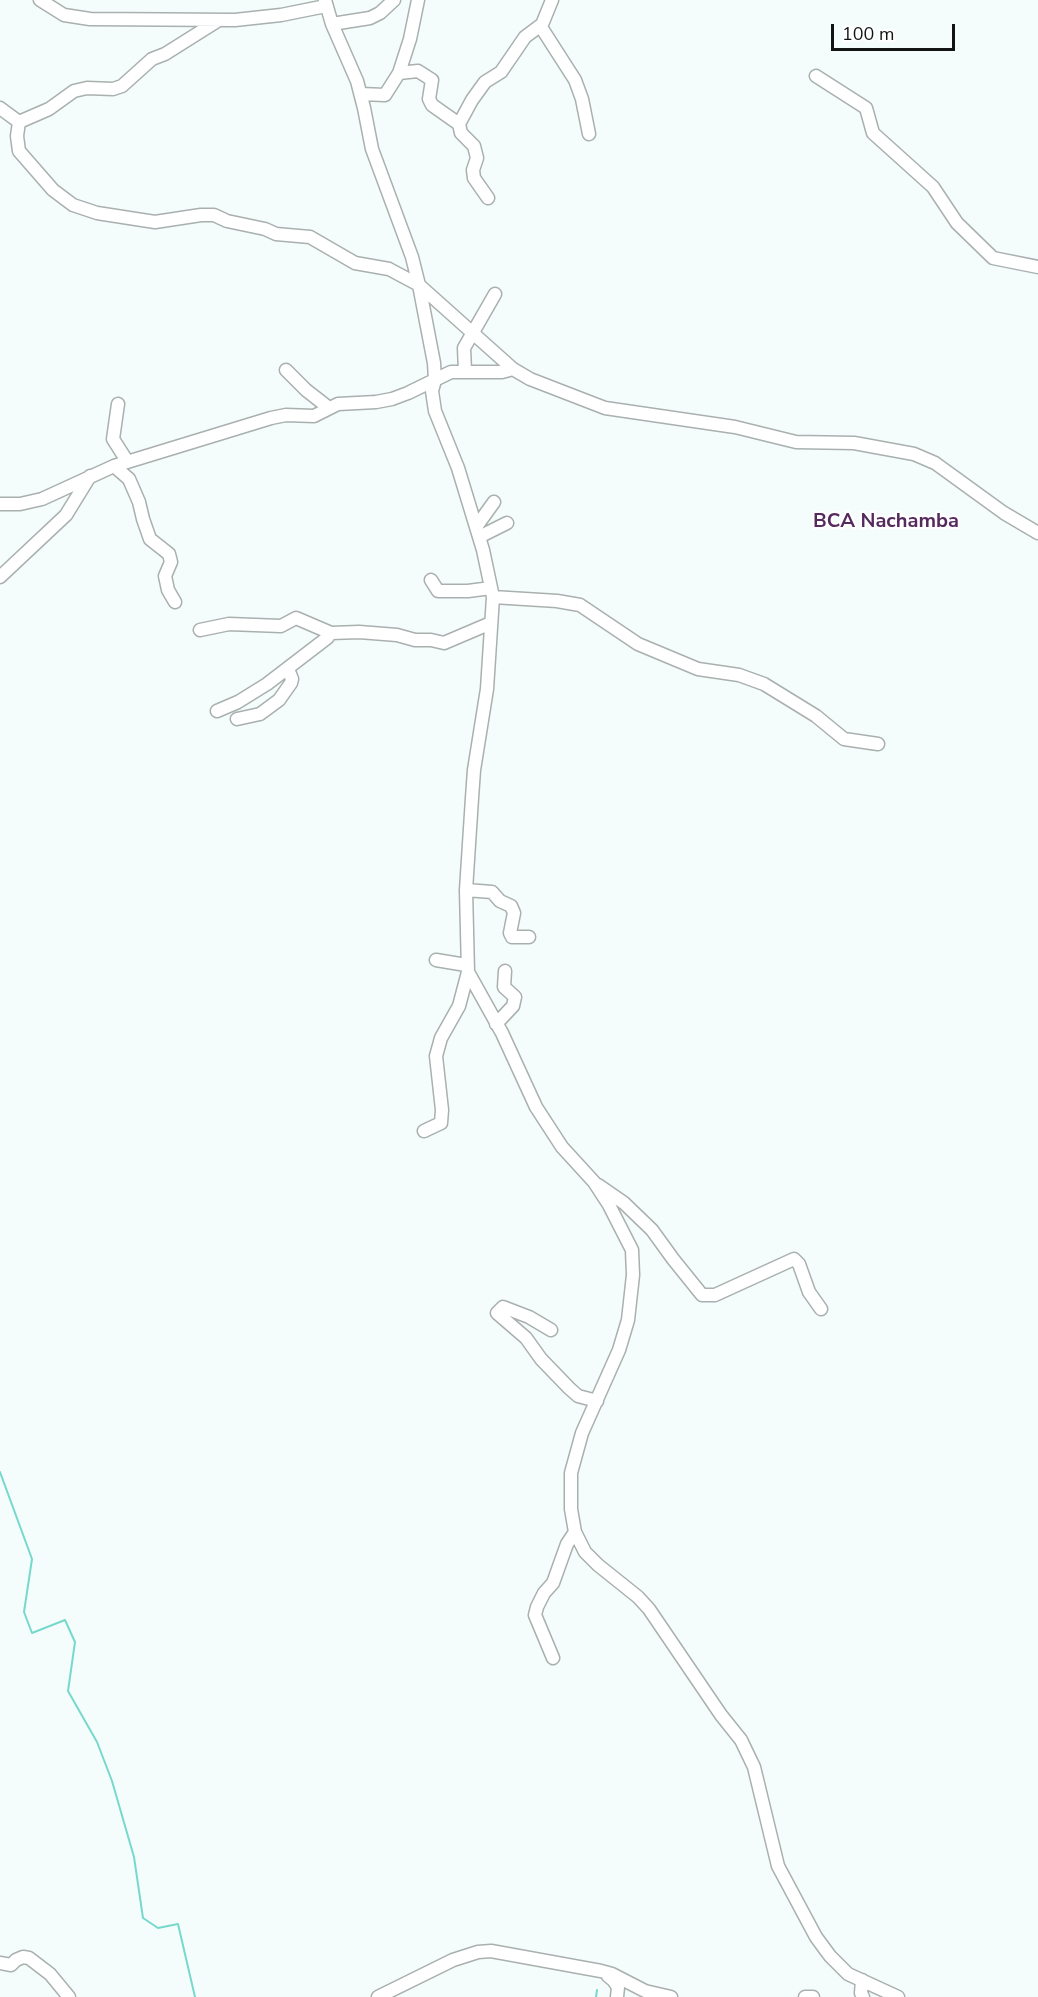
<!DOCTYPE html>
<style>
body{margin:0}
#map{position:relative;width:1038px;height:1997px;overflow:hidden;background:#f5fdfc;font-family:"Nunito Sans",sans-serif}
canvas{display:block}
.scale{position:absolute;left:831px;top:24px;width:124px;height:27px;box-sizing:border-box;border:3px solid #121414;border-top:0;padding-left:8px;font-size:18px;line-height:21px;white-space:nowrap;color:#121414;-webkit-text-stroke:4px #fff;paint-order:stroke}
</style>
<div id="map">
<canvas width="1038" height="1997"></canvas>
<div class="scale">100 m</div>
</div>
<script>
const context = document.querySelector('canvas').getContext('2d');
context.lineJoin = 'round';
function shape(rows) {
  const path = new Path2D();
  for (const r of rows) {
    path.moveTo(r[0], r[1]);
    for (let i = 2; i < r.length; i += 2) path.lineTo(r[i], r[i + 1]);
  }
  return path;
}
function trace(path, color, width, dash) {
  context.strokeStyle = color;
  context.lineWidth = width;
  context.lineCap = dash ? 'butt' : 'round';
  context.setLineDash(dash || []);
  context.stroke(path);
}
function write(font, color, halo, rows, align = 'center') {
  context.font = font + ' "Nunito Sans",sans-serif';
  context.lineWidth = 4.5;
  context.setLineDash([]);
  context.textBaseline = 'middle';
  context.strokeStyle = halo;
  context.fillStyle = color;
  for (const [text, x, y, turn = 0] of rows) {
    context.save();
    context.translate(x, y);
    context.rotate((+turn || 0) * Math.PI / 180);
    context.textAlign = isNaN(turn) ? turn : align;
    if (halo) context.strokeText(text, 0, 0);
    context.fillText(text, 0, 0);
    context.restore();
  }
}
trace(shape([
 [0,1472,32,1559,24,1612,32,1633,65,1620,75,1642,68,1691,97,1742,112,1781,134,1857,143,1918,158,1928,178,1924,195,1997],
 [596,1997,597,1990]
]), '#77d8cc', 2);
const minor = shape([
 [40,0,64,15,90,19,235,20,281,15,326,6],
 [325,0,332,24,357,81,364,108,372,149,412,257,419,285,434,363,435,380,432,391,435,411,458,468,483,550,493,597,487,689,474,770,472,798,466,890,468,972,502,1033,536,1107,562,1147,594,1182,609,1205,632,1250,633,1275,628,1320,619,1350,582,1433,571,1473,571,1509,575,1532,585,1552,598,1565,638,1597,649,1609,721,1715,741,1740,754,1767,778,1866,816,1937,830,1956,848,1974,898,1997],
 [552,0,541,27,575,80,582,99,589,134],
 [219,20,165,54,152,59,122,86,113,89,87,88,74,91,49,109,19,122,17,136,19,151,53,190,73,205,97,213,155,222,201,215,214,215,227,221,265,229,276,234,310,237,355,263,389,269,419,285,513,369,530,379,605,408,735,427,796,442,854,443,914,454,935,463,1004,513,1038,533],
 [332,24,370,18,380,13,394,0],
 [399,73,418,71,432,80,429,99,432,105,459,124,472,100,485,82,501,72,525,37,541,25],
 [816,76,866,108,873,133,933,187,957,223,993,258,1038,267],
 [361,94,385,95,399,73,410,39,418,0],
 [0,108,19,122],
 [459,124,461,133,474,146,477,158,473,170,474,178,488,198],
 [286,370,306,390,329,408],
 [465,371,464,348,495,294],
 [118,404,113,439,127,461],
 [114,466,129,479,139,502,143,519,150,539,169,554,171,562,165,576,168,590,175,602],
 [0,504,20,504,42,499,114,466,271,418,286,415,314,416,338,404,376,402,392,399,408,393,451,372,502,372,513,369],
 [476,527,494,502],
 [479,537,507,523],
 [0,577,66,515,90,476],
 [431,580,438,591,468,591,491,588],
 [493,597,557,601,580,605,638,644,698,669,739,675,764,684,816,716,844,739,878,744],
 [200,630,229,624,281,626,296,618,331,633,359,632,397,635,415,640,431,640,444,643,491,623],
 [217,711,238,702,267,684,327,638,331,633],
 [237,719,260,714,279,700,291,683,292,679,288,669],
 [466,890,492,892,500,901,511,906,514,913,510,933,512,937,529,937],
 [436,960,466,965],
 [496,1024,513,1006,515,997,504,987,505,971],
 [424,1131,441,1123,442,1110,436,1056,441,1038,459,1006,468,972],
 [598,1185,624,1203,652,1230,673,1259,702,1295,715,1295,794,1259,799,1264,809,1292,821,1309],
 [551,1330,529,1317,503,1307,497,1313,526,1338,541,1359,569,1388,578,1396,597,1401],
 [553,1658,535,1615,537,1607,544,1593,553,1583,567,1544,575,1532],
 [0,1963,11,1965,16,1960,23,1957,29,1958,50,1974,69,1997],
 [608,1976,613,1980,618,1987,617,1997],
 [862,1980,861,1993,863,1997],
 [378,1997,453,1960,478,1952,491,1951,601,1971,612,1974,645,1991,671,1997],
 [805,1997,813,1997]
]);
trace(minor, '#a9b0af', 15);
trace(minor, '#fff', 12);
write('bold 20px', '#562a5e', '#fff', [
 ["BCA Nachamba",886,522]
]);
</script>
